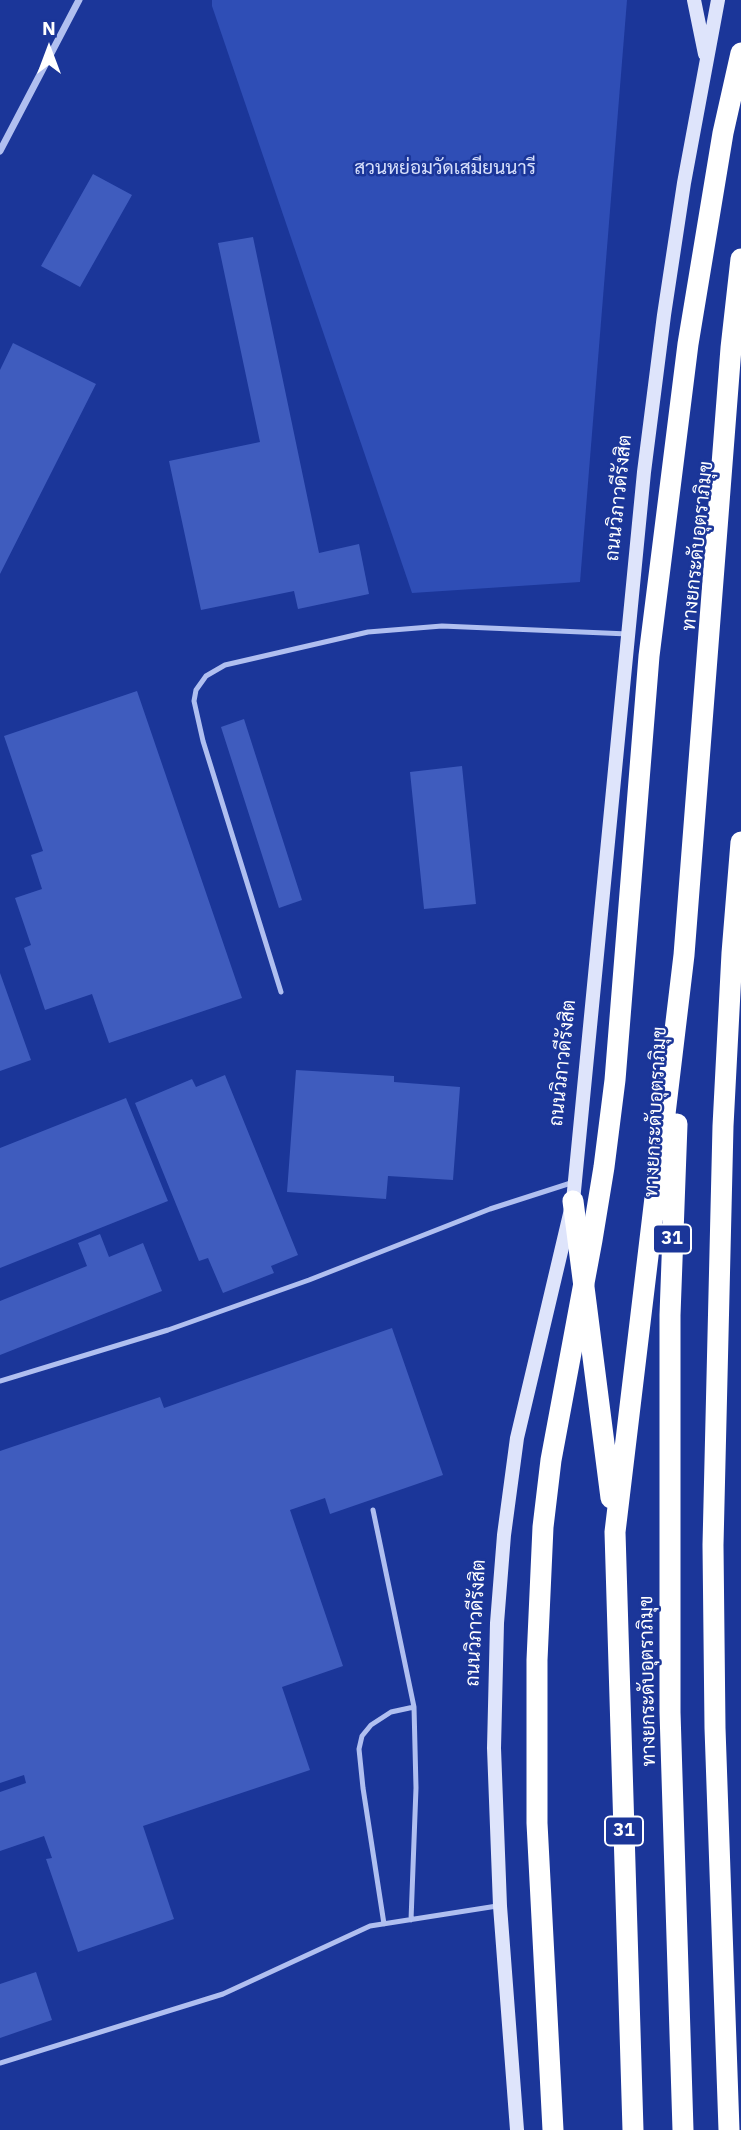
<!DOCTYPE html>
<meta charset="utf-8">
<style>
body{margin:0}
#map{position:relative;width:741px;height:2130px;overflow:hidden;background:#1b3699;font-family:"IBM Plex Sans",sans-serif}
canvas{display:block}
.north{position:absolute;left:14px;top:14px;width:70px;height:70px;-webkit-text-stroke:5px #1b3699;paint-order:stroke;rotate:0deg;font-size:19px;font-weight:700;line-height:28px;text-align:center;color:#fff}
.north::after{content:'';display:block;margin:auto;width:24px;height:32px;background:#fff;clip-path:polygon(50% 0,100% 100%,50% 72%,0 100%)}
</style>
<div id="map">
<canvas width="741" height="2130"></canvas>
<div class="north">N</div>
</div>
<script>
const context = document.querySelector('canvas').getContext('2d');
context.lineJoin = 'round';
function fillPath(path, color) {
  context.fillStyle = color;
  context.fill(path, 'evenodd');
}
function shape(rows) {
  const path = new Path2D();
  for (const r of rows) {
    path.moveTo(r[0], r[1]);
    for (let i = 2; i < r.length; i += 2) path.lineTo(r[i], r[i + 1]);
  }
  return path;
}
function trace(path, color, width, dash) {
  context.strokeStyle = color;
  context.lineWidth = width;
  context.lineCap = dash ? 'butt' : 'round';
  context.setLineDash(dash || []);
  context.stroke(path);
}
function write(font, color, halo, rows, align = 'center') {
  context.font = font + ' "IBM Plex Sans",Sarabun,sans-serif';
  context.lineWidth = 5;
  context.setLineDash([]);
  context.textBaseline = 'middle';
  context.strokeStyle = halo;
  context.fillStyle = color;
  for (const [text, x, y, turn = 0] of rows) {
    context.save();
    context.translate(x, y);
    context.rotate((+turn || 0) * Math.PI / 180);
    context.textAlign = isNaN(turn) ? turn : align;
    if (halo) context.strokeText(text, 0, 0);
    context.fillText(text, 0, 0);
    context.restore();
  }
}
fillPath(shape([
 [212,0,627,0,580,582,412,593,212,6]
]), '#2f4eb6');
fillPath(shape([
 [93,174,132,195,80,287,41,266],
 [253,237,319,553,359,544,369,594,298,609,294,591,201,610,169,461,260,442,218,243],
 [13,343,96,384,0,574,0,370],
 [137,691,242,998,109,1043,92,994,45,1010,24,948,31,945,15,898,42,889,31,855,43,851,4,736],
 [244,719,302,900,279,908,221,727],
 [462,766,476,904,424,909,410,772],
 [0,973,31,1060,0,1071],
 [296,1070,394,1076,394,1082,460,1087,453,1180,388,1176,386,1199,287,1192],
 [225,1075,298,1255,271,1266,274,1273,223,1293,208,1258,199,1261,135,1103,192,1079,196,1087],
 [126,1098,168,1201,0,1268,0,1148],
 [100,1234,109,1257,143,1243,162,1291,0,1355,0,1301,87,1266,78,1243],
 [392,1328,443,1475,330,1514,325,1498,290,1510,343,1666,282,1687,310,1770,143,1826,174,1919,78,1952,46,1859,52,1858,44,1836,0,1851,0,1792,26,1783,24,1775,0,1783,0,1451,160,1397,164,1408],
 [36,1972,52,2020,0,2038,0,1984]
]), '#3f5cbe');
trace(shape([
 [281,992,203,741,194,701,196,690,206,676,225,665,368,632,442,626,628,634],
 [0,1381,168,1330,309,1280,490,1209,574,1182],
 [373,1510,414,1707,391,1712,371,1725,362,1736,359,1749,363,1788,384,1924],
 [411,1920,416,1788,414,1707],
 [0,2063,223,1994,370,1926,497,1906]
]), '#b0bff0', 5);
trace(shape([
 [0,151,79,0]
]), '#b0bff0', 7);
trace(shape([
 [694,0,705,54],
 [517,2130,500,1906,494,1748,497,1623,504,1535,517,1438,573,1201,644,472,664,315,684,183,718,0]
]), '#dee4fb', 14);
trace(shape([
 [677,1124,670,1315,670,1712,683,2130],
 [573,1201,611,1498],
 [633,2130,615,1532,684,955,731,348,741,259],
 [729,2130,715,1728,713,1545,723,1126,732,953,741,842]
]), '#fff', 21);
trace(shape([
 [553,2130,537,1823,537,1660,543,1527,551,1460,592,1240,604,1167,615,1080,649,656,688,344,723,133,741,53]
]), '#fff', 21);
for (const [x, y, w] of [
 [672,1239,38],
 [624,1831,38]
]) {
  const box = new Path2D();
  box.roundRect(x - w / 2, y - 14.5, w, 29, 5);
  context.fillStyle = '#1b3699';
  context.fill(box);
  trace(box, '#fff', 2);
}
write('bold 18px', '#fff', null, [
 ["31",672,1239],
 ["31",624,1831]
]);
write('19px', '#d7e0fb', '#1b3699', [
 ["สวนหย่อมวัดเสมียนนารี",445,169]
]);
write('19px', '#fff', '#1b3699', [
 ["ถนนวิภาวดีรังสิต",619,498,-84],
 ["ทางยกระดับอุตราภิมุข",698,546,-84],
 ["ถนนวิภาวดีรังสิต",563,1063,-84],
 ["ทางยกระดับอุตราภิมุข",656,1112,-87],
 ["ถนนวิภาวดีรังสิต",476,1623,-87],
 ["ทางยกระดับอุตราภิมุข",648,1681,-91]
]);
</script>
